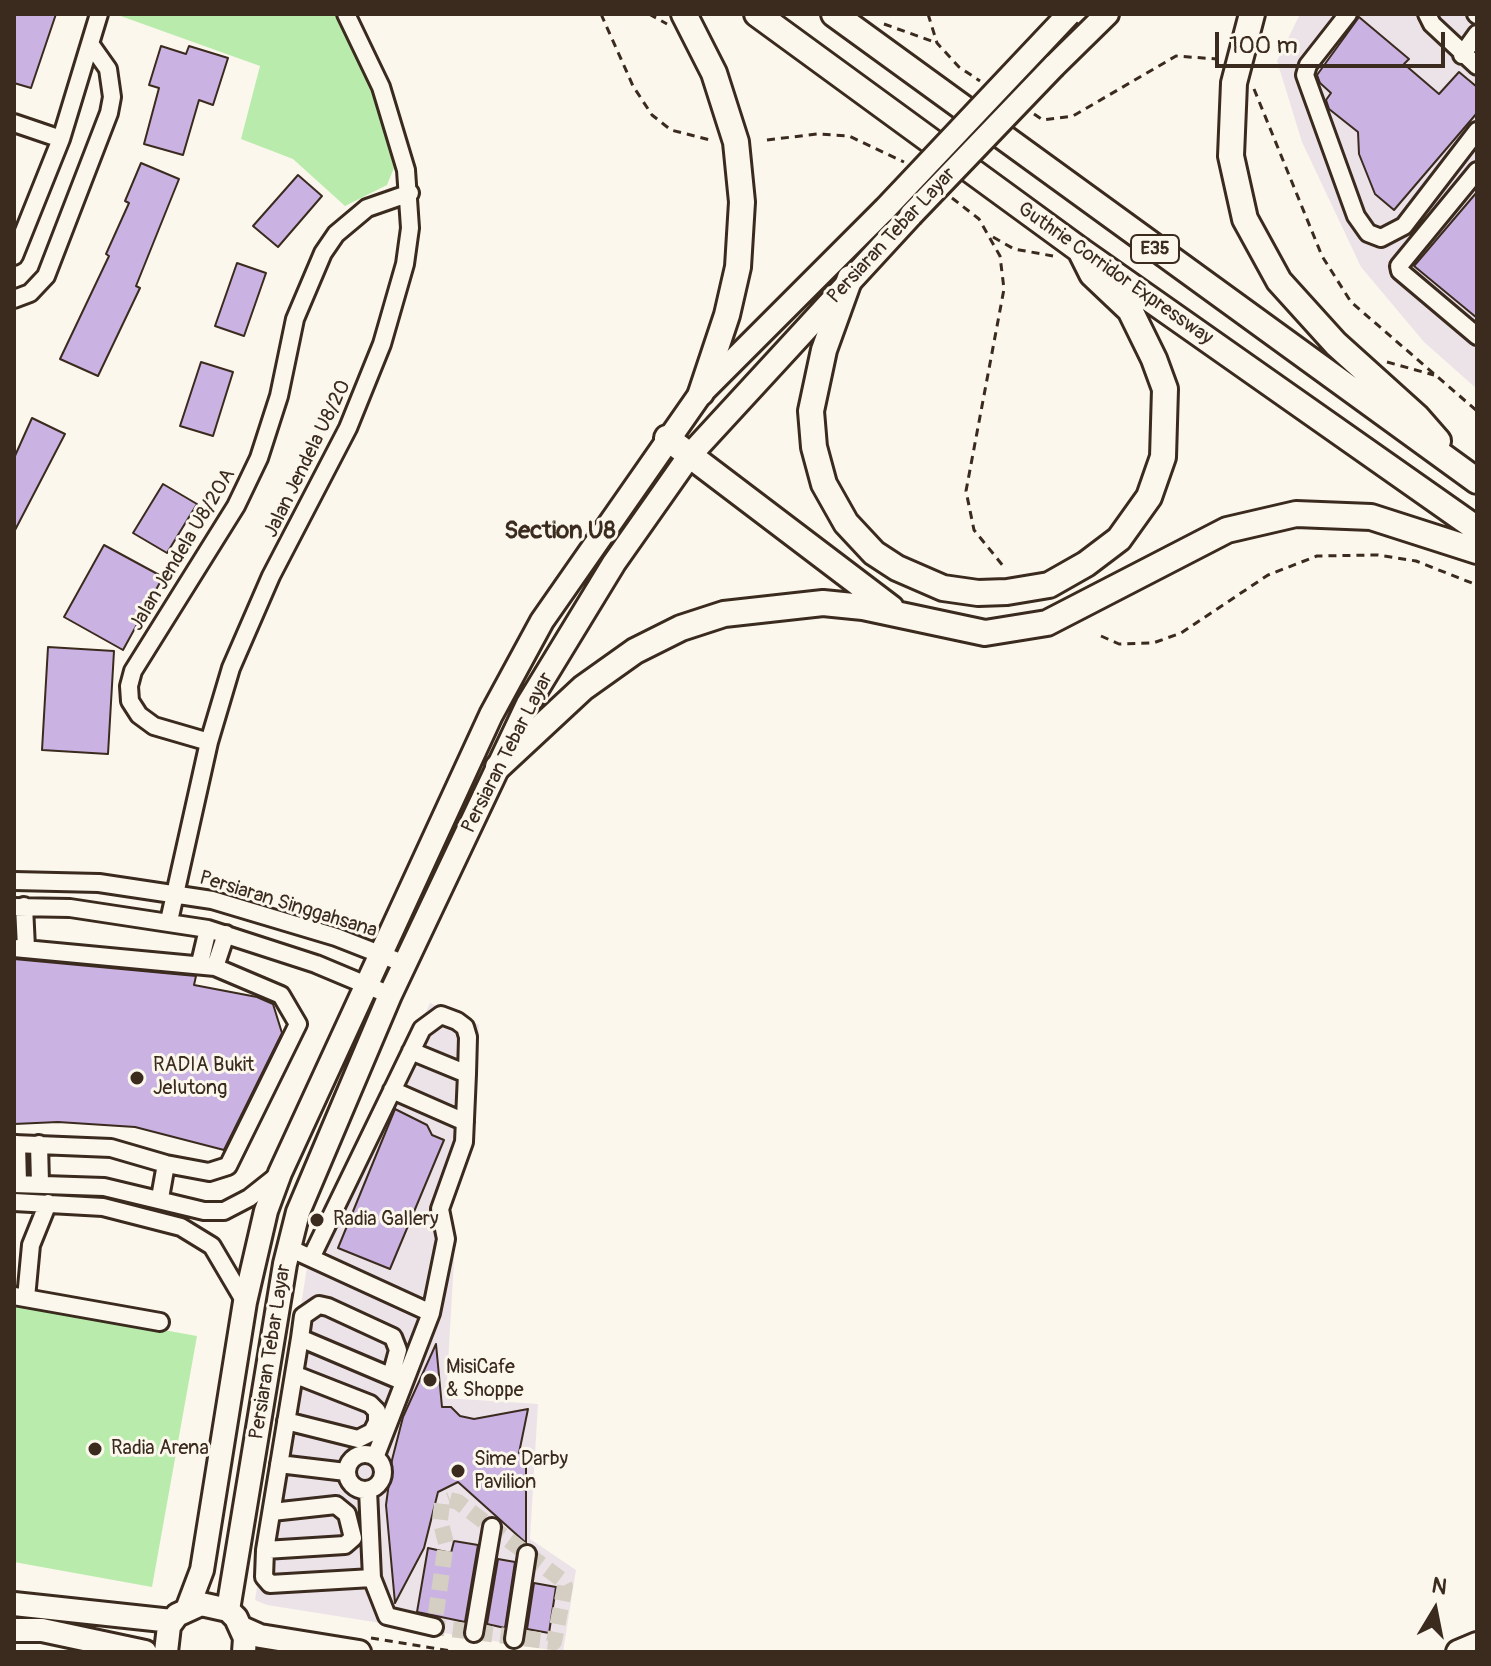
<!DOCTYPE html>
<style>
body{margin:0}
#map{position:relative;width:1491px;height:1666px;overflow:hidden;background:#fbf7ec;font-family:Pangolin,sans-serif}
canvas{display:block}
.frame{position:absolute;inset:0;border:16px solid #3b2a1e;pointer-events:none}
.north{position:absolute;left:1395px;top:1570px;width:80px;height:80px;-webkit-text-stroke:6px #fbf7ec;paint-order:stroke;rotate:10deg;font-size:22px;font-weight:700;line-height:32px;text-align:center;color:#3b2a1e}
.north::after{content:'';display:block;margin:auto;width:28px;height:36px;background:#3b2a1e;clip-path:polygon(50% 0,100% 100%,50% 72%,0 100%)}
.scale{position:absolute;left:1215px;top:32px;width:230px;height:36px;box-sizing:border-box;border:4px solid #3b2a1e;border-top:0;padding-left:10px;font-size:24px;line-height:28px;white-space:nowrap;color:#3b2a1e;-webkit-text-stroke:6px #fbf7ec;paint-order:stroke}
</style>
<div id="map">
<canvas width="1491" height="1666"></canvas>
<div class="frame"></div>
<div class="north">N</div>
<div class="scale">100 m</div>
</div>
<script>
const context = document.querySelector('canvas').getContext('2d');
context.lineJoin = 'round';
function fillPath(path, color) {
  context.fillStyle = color;
  context.fill(path, 'evenodd');
}
function shape(rows) {
  const path = new Path2D();
  for (const r of rows) {
    if (r.length === 3) {
      path.moveTo(r[0] + r[2], r[1]);
      path.arc(r[0], r[1], r[2], 0, 2 * Math.PI);
      continue;
    }
    path.moveTo(r[0], r[1]);
    for (let i = 2; i < r.length; i += 2) path.lineTo(r[i], r[i + 1]);
  }
  return path;
}
function trace(path, color, width, dash) {
  context.strokeStyle = color;
  context.lineWidth = width;
  context.lineCap = dash ? 'butt' : 'round';
  context.setLineDash(dash || []);
  context.stroke(path);
}
function write(font, color, halo, rows, align = 'center') {
  context.font = font + ' Pangolin,sans-serif';
  context.lineWidth = 6;
  context.setLineDash([]);
  context.textBaseline = 'middle';
  context.strokeStyle = halo;
  context.fillStyle = color;
  for (const [text, x, y, turn = 0] of rows) {
    context.save();
    context.translate(x, y);
    context.rotate((+turn || 0) * Math.PI / 180);
    context.textAlign = isNaN(turn) ? turn : align;
    if (halo) context.strokeText(text, 0, 0);
    context.fillText(text, 0, 0);
    context.restore();
  }
}
fillPath(shape([
 [1300,14,1477,14,1477,389,1424,342,1361,267,1302,142,1277,61],
 [430,1003,479,1025,470,1149,447,1215,455,1243,446,1398,538,1404,530,1539,576,1570,563,1652,267,1605,255,1600,308,1261]
]), '#ece3e9');
fillPath(shape([
 [115,14,337,14,371,81,394,168,387,185,345,206,293,159,241,139,260,66],
 [14,1303,197,1336,152,1587,14,1562]
]), '#b9ecac');
const building = shape([
 [14,14,56,14,31,88,14,83,14,14],
 [1359,17,1409,59,1404,64,1439,94,1459,72,1477,87,1477,113,1394,210,1375,194,1359,154,1358,132,1329,109,1326,100,1331,93,1320,83,1317,75,1359,17],
 [161,46,186,54,189,46,228,58,213,105,199,100,183,155,144,144,159,88,149,85,161,46],
 [141,163,179,179,136,286,140,288,98,376,60,359,109,256,106,254,129,203,125,201,141,163],
 [298,175,322,196,278,247,253,226,298,175],
 [1477,192,1477,318,1414,266,1477,192],
 [237,263,266,273,244,336,215,326,237,263],
 [201,362,233,372,213,436,180,426,201,362],
 [32,418,65,434,14,532,14,458,32,418],
 [163,484,197,504,167,553,133,533,163,484],
 [104,545,163,577,123,650,64,617,104,545],
 [48,647,114,651,108,754,42,750,48,647],
 [14,959,196,976,194,985,257,997,273,1004,282,1033,224,1150,135,1127,58,1122,14,1124,14,959],
 [395,1109,427,1125,432,1135,444,1140,390,1269,338,1248,395,1109],
 [436,1344,442,1407,451,1407,460,1416,474,1419,528,1409,519,1453,526,1456,526,1543,458,1482,438,1492,424,1548,395,1603,386,1505,392,1460,403,1417,436,1344],
 [454,1541,478,1545,465,1622,417,1612,428,1548,451,1553,454,1541],
 [498,1559,515,1562,505,1628,487,1624,498,1559],
 [534,1583,556,1587,549,1633,527,1629,534,1583]
]);
fillPath(building, '#cab3e2');
trace(building, '#3b2a1e', 2);
trace(shape([
 [450,1500,458,1502,562,1580,565,1586,554,1642,434,1627,446,1543,440,1520,442,1503,450,1500]
]), '#d5cec3', 16, [16, 8]);
const minor = shape([
 [1348,14,1308,65,1305,75,1356,216,1368,233,1381,238,1404,226,1477,131],
 [1427,14,1432,24,1477,66],
 [1476,14,1477,15],
 [1462,55,1477,34],
 [14,123,61,139],
 [1477,171,1399,266,1400,271,1477,336],
 [14,256,61,139,99,14],
 [14,299,30,293,46,276,109,113,112,97,108,69,91,45],
 [209,742,154,726,139,715,130,701,129,686,133,671,236,506,259,458,279,396,295,319,323,253,336,234,367,208,410,193],
 [14,881,99,883,212,900,336,937,405,964],
 [24,906,26,948],
 [14,907,70,908,208,929,316,964,390,995],
 [169,921,209,742,231,668,271,576,348,428,382,344,405,264,410,228,406,170,381,87,346,14],
 [14,948,215,967,281,995,298,1024,228,1166,209,1172,166,1164,111,1148,14,1144],
 [200,963,208,929],
 [215,967,226,934],
 [411,1051,467,1074],
 [392,1090,465,1122],
 [17,1144,18,1183],
 [39,1144,40,1183],
 [14,1184,104,1187,204,1211,224,1211,249,1198,278,1175],
 [160,1198,166,1164],
 [14,1202,103,1207,181,1227,212,1246,245,1302],
 [289,1248,431,1313],
 [311,1258,422,1029,441,1015,457,1021,465,1027,468,1037,467,1074,464,1142,440,1209,446,1239,431,1313,376,1455],
 [14,1296,160,1322],
 [26,1298,31,1245,48,1203],
 [300,1338,303,1316,319,1305,328,1307,393,1337,398,1350,391,1376],
 [286,1421,358,1439,372,1432,377,1422,377,1411,370,1404,296,1375],
 [365,1472,18],
 [279,1464,346,1472],
 [368,1490,372,1578,270,1584,264,1577,265,1550,300,1338,404,1382],
 [265,1550,345,1545,353,1538,347,1514,336,1505,272,1512],
 [372,1578,387,1616,434,1627],
 [474,1633,492,1527],
 [514,1639,527,1554]
]);
const major = shape([
 [1054,66,1107,14],
 [14,1604,172,1621],
 [188,1607,202,1570,245,1302,266,1211,280,1173,491,715,542,621,701,393,884,210],
 [228,1610,285,1264,298,1212,390,995,528,704,614,563,690,455,911,215],
 [242,1628,260,1636,359,1652],
 [14,1630,42,1630,145,1652],
 [166,1652,169,1626,177,1615,201,1604,228,1610,236,1618,245,1638,244,1652],
 [1458,1652,1477,1644]
]);
const highway = shape([
 [684,14,714,73,736,142,742,202,738,267,727,315,701,393],
 [757,14,1080,250,1477,529],
 [834,14,1477,481],
 [1252,14,1234,83,1231,156,1245,219,1279,281,1336,344,1417,417,1438,441],
 [850,278,824,350,811,411,814,447,824,484,846,523,874,553,897,568,943,588,978,593,1007,592,1049,585,1086,564,1119,539,1149,497,1163,457,1165,389,1154,359,1130,310,1092,274,1080,250],
 [667,438,891,608],
 [498,767,583,688,635,651,681,628,724,614,823,603,863,607,985,633,1047,623,1227,530,1296,514,1371,517,1477,551]
]);
trace(minor, '#3b2a1e', 22);
trace(major, '#3b2a1e', 28);
trace(highway, '#3b2a1e', 30);
trace(shape([
 [601,14,633,86,652,115,671,130,710,140],
 [649,14,667,24],
 [928,14,937,43,959,67,980,81],
 [884,24,937,43],
 [1254,89,1322,256,1351,302,1477,411],
 [1034,114,1043,120,1073,116,1176,56,1217,59],
 [767,140,817,134,849,136,904,162],
 [952,198,979,219,1000,256,1004,289,966,491,974,530,1004,567],
 [993,237,1014,249,1053,256],
 [1387,362,1434,375],
 [1101,636,1119,644,1153,643,1181,633,1268,575,1317,556,1378,555,1416,561,1477,585],
 [371,1638,457,1652]
]), '#3b2a1e', 3, [8, 6]);
trace(minor, '#fbf7ec', 16);
trace(major, '#fbf7ec', 22);
trace(highway, '#fbf7ec', 24);
const majorBridge = shape([
 [884,210,1069,14],
 [911,215,1054,66]
]);
trace(majorBridge, '#3b2a1e', 28, []);
trace(majorBridge, '#fbf7ec', 22);
for (const [x, y, r, color] of [
 [137,1078,8,"#3b2a1e"],
 [317,1220,8,"#3b2a1e"],
 [430,1380,8,"#3b2a1e"],
 [95,1449,8,"#3b2a1e"],
 [458,1471,8,"#3b2a1e"]
]) {
  const dot = new Path2D();
  dot.arc(x, y, r, 0, 2 * Math.PI);
  context.fillStyle = color;
  context.fill(dot);
  trace(dot, '#fbf7ec', 3);
}
for (const [x, y, w] of [
 [1155,249,48]
]) {
  const box = new Path2D();
  box.roundRect(x - w / 2, y - 14, w, 28, 6);
  context.fillStyle = '#fbf7ec';
  context.fill(box);
  trace(box, '#3b2a1e', 2);
}
write('bold 18px', '#3b2a1e', null, [
 ["E35",1155,249]
]);
write('20px', '#3b2a1e', '#fbf7ec', [
 ["Persiaran Tebar Layar",892,236,-47],
 ["Guthrie Corridor Expressway",1115,274,35],
 ["Jalan Jendela U8/20",308,459,-64],
 ["Jalan Jendela U8/20A",183,550,-59],
 ["Persiaran Tebar Layar",508,753,-63],
 ["Persiaran Singgahsana",288,905,17],
 ["Persiaran Tebar Layar",271,1352,-81]
]);
write('20px', '#3b2a1e', '#fbf7ec', [
 ["RADIA Bukit",153,1066],
 ["Jelutong",153,1089],
 ["Radia Gallery",333,1220],
 ["MisiCafe",446,1368],
 ["& Shoppe",446,1391],
 ["Radia Arena",111,1449],
 ["Sime Darby",474,1460],
 ["Pavilion",474,1483]
], 'left');
write('bold 24px', '#3b2a1e', '#fbf7ec', [
 ["Section U8",560,532]
]);
</script>
